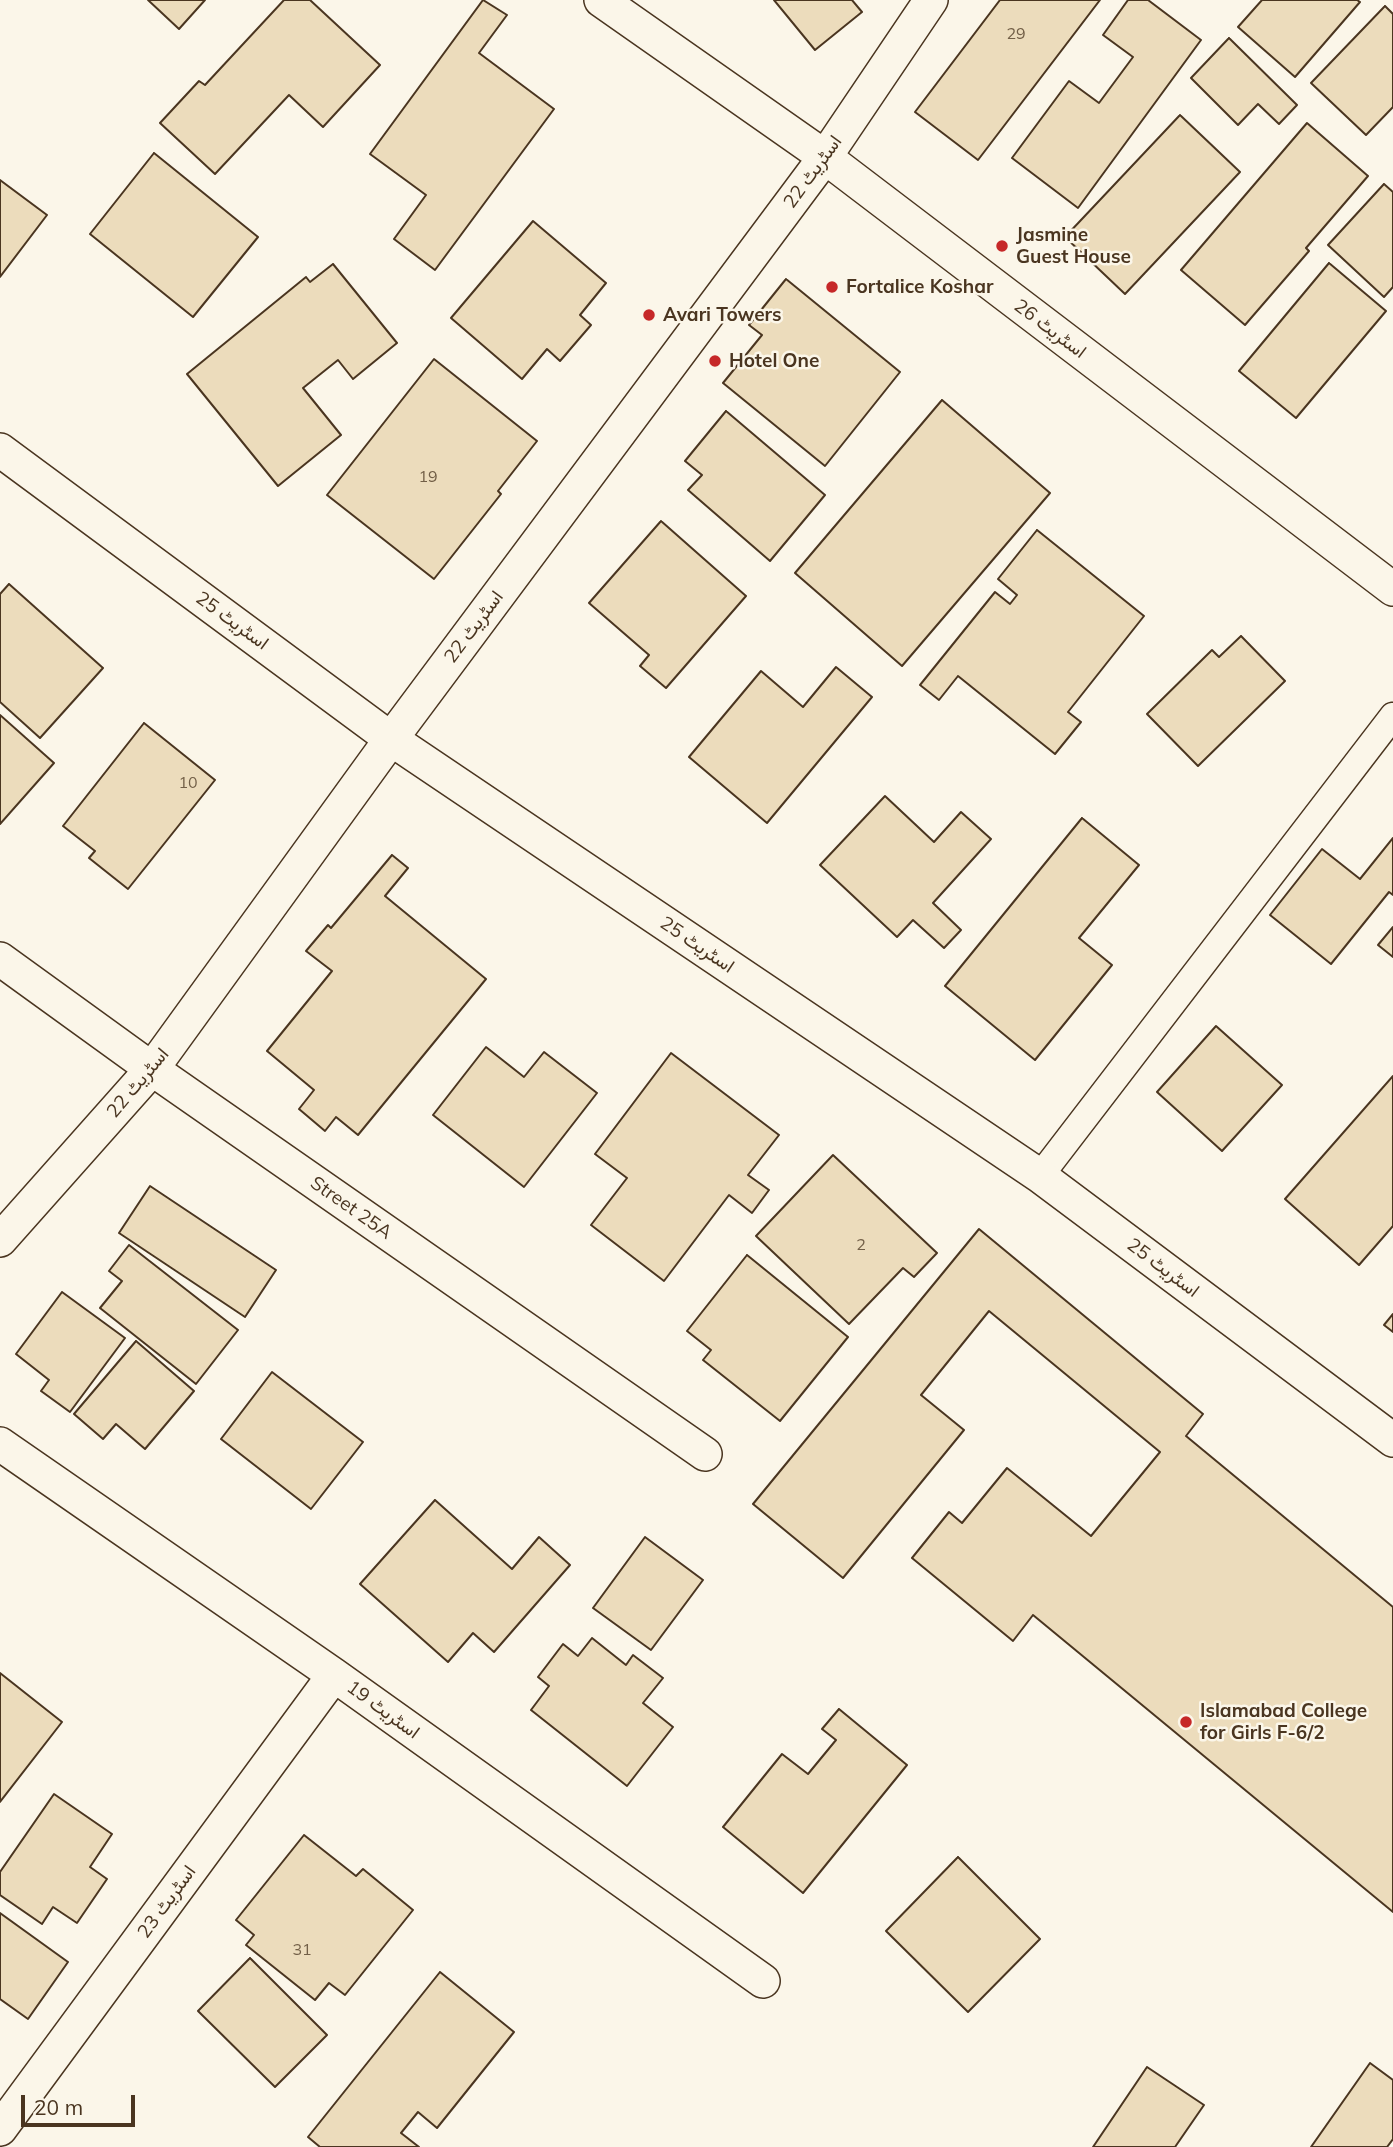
<!DOCTYPE html>
<meta charset="utf-8">
<style>
body{margin:0}
#map{position:relative;width:1393px;height:2147px;overflow:hidden;background:#fbf6e9;font-family:Mulish,sans-serif}
canvas{display:block}
.scale{position:absolute;left:21px;top:2095px;width:114px;height:32px;box-sizing:border-box;border:4px solid #4a3520;border-top:0;padding-left:9px;font-size:21px;line-height:24px;white-space:nowrap;color:#4a3520;-webkit-text-stroke:5px #fbf6e9;paint-order:stroke}
</style>
<div id="map">
<canvas width="1393" height="2147"></canvas>
<div class="scale">20 m</div>
</div>
<script>
const context = document.querySelector('canvas').getContext('2d');
context.lineJoin = 'round';
function fillPath(path, color) {
  context.fillStyle = color;
  context.fill(path, 'evenodd');
}
function shape(rows) {
  const path = new Path2D();
  for (const r of rows) {
    path.moveTo(r[0], r[1]);
    for (let i = 2; i < r.length; i += 2) path.lineTo(r[i], r[i + 1]);
  }
  return path;
}
function trace(path, color, width, dash) {
  context.strokeStyle = color;
  context.lineWidth = width;
  context.lineCap = dash ? 'butt' : 'round';
  context.setLineDash(dash || []);
  context.stroke(path);
}
function write(font, color, halo, rows, align = 'center') {
  context.font = font + ' Mulish,Vazirmatn,sans-serif';
  context.lineWidth = 5;
  context.setLineDash([]);
  context.textBaseline = 'middle';
  context.strokeStyle = halo;
  context.fillStyle = color;
  for (const [text, x, y, turn = 0] of rows) {
    context.save();
    context.translate(x, y);
    context.rotate((+turn || 0) * Math.PI / 180);
    context.textAlign = isNaN(turn) ? turn : align;
    if (halo) context.strokeText(text, 0, 0);
    context.fillText(text, 0, 0);
    context.restore();
  }
}
const building = shape([
 [148,0,205,0,179,29,148,0],
 [284,0,310,0,380,65,323,127,289,95,215,174,160,123,199,81,205,85,284,0],
 [483,0,507,15,479,53,554,109,435,270,394,239,426,195,370,154,483,0],
 [774,0,852,0,862,12,815,50,774,0],
 [1000,0,1100,0,978,160,915,112,1000,0],
 [1128,0,1148,0,1201,40,1078,208,1012,158,1069,81,1099,103,1133,57,1103,35,1128,0],
 [1262,0,1357,0,1360,2,1295,77,1238,27,1262,0],
 [1385,6,1393,14,1393,107,1366,135,1311,83,1385,6],
 [1229,38,1297,105,1279,124,1258,104,1238,125,1191,78,1229,38],
 [1180,115,1240,172,1125,294,1065,237,1180,115],
 [1307,123,1368,176,1306,248,1309,251,1245,325,1181,270,1307,123],
 [154,153,258,237,193,317,90,234,154,153],
 [0,180,47,215,0,277,0,180],
 [1384,184,1393,192,1393,287,1384,297,1328,245,1384,184],
 [533,221,606,283,580,315,591,325,560,361,547,349,522,379,451,318,533,221],
 [1329,263,1386,311,1296,418,1239,371,1329,263],
 [333,264,397,343,353,379,338,360,303,388,341,435,278,486,187,374,306,277,310,282,333,264],
 [786,279,900,372,825,466,723,383,762,335,749,325,786,279],
 [434,359,537,441,498,491,501,494,434,579,327,495,434,359],
 [942,400,1050,493,902,666,795,573,942,400],
 [726,411,825,495,770,561,688,490,702,475,685,461,726,411],
 [661,521,746,596,666,688,640,666,649,655,589,603,661,521],
 [1037,530,1144,616,1068,712,1081,722,1055,754,958,676,939,700,920,685,995,592,1010,604,1017,595,998,579,1037,530],
 [9,584,103,668,40,738,0,702,0,594,9,584],
 [1241,636,1285,681,1198,766,1147,714,1212,650,1219,657,1241,636],
 [836,667,872,697,767,823,689,757,761,671,803,707,836,667],
 [0,715,54,763,0,824,0,715],
 [144,723,215,780,128,889,89,858,95,851,63,826,144,723],
 [885,796,934,842,961,812,991,839,933,903,961,930,944,948,913,920,897,937,820,865,885,796],
 [1082,818,1139,865,1079,938,1112,965,1035,1060,945,986,1082,818],
 [1393,838,1393,895,1389,892,1331,964,1270,915,1322,849,1360,879,1393,838],
 [392,855,408,868,385,896,486,979,358,1135,336,1117,325,1131,299,1109,314,1090,267,1051,332,971,306,951,328,925,331,928,392,855],
 [1393,927,1393,957,1378,945,1393,927],
 [1216,1026,1282,1085,1222,1151,1157,1092,1216,1026],
 [486,1047,524,1077,544,1052,597,1093,524,1187,433,1115,486,1047],
 [671,1053,779,1135,748,1175,769,1190,752,1213,729,1195,664,1281,591,1225,627,1178,595,1154,671,1053],
 [1393,1076,1393,1226,1359,1265,1285,1199,1393,1076],
 [833,1155,937,1253,914,1277,903,1268,849,1324,756,1236,833,1155],
 [150,1186,276,1270,245,1317,119,1233,150,1186],
 [979,1229,1203,1414,1186,1436,1393,1607,1393,1912,1033,1615,1013,1641,912,1558,949,1512,962,1523,1007,1468,1091,1536,1160,1452,989,1311,921,1395,964,1430,843,1578,753,1504,979,1229],
 [129,1245,238,1330,196,1384,100,1308,122,1281,109,1271,129,1245],
 [747,1255,848,1337,780,1421,703,1360,711,1350,687,1331,747,1255],
 [62,1292,125,1338,70,1412,41,1391,49,1380,16,1354,62,1292],
 [1393,1314,1393,1332,1384,1325,1393,1314],
 [136,1341,194,1391,145,1449,116,1424,103,1439,74,1414,136,1341],
 [272,1372,363,1442,311,1509,221,1439,272,1372],
 [435,1500,512,1569,539,1537,570,1565,494,1652,473,1633,448,1662,360,1584,435,1500],
 [645,1537,703,1580,651,1650,593,1608,645,1537],
 [592,1638,626,1665,633,1655,663,1678,643,1703,673,1727,627,1786,531,1710,549,1686,538,1677,563,1644,578,1656,592,1638],
 [0,1673,62,1722,0,1802,0,1673],
 [839,1709,907,1765,803,1893,723,1827,782,1754,808,1774,836,1740,822,1729,839,1709],
 [54,1794,112,1834,90,1867,107,1879,77,1923,53,1907,42,1924,0,1895,0,1872,54,1794],
 [304,1835,356,1876,363,1869,413,1910,345,1995,329,1983,315,2000,246,1945,254,1935,236,1920,304,1835],
 [958,1857,1040,1939,968,2012,886,1931,958,1857],
 [0,1913,68,1962,28,2019,0,1999,0,1913],
 [250,1958,327,2035,275,2087,198,2011,250,1958],
 [440,1972,514,2032,437,2128,418,2112,401,2133,419,2147,320,2147,308,2137,440,1972],
 [1370,2063,1393,2080,1393,2139,1387,2147,1311,2147,1370,2063],
 [1147,2067,1204,2105,1175,2147,1093,2147,1147,2067]
]);
fillPath(building, '#ecdcbc');
trace(building, '#4a3520', 2);
const pedestrian = shape([
 [1040,1176,1393,716]
]);
const minor = shape([
 [601,0,825,157,1393,589],
 [0,450,391,739,1040,1176,1393,1440],
 [0,959,152,1069,705,1454],
 [0,1240,152,1069,391,739,825,157,931,0],
 [0,1444,334,1675,763,1981],
 [0,2129,334,1675]
]);
trace(pedestrian, '#4a3520', 29);
trace(minor, '#4a3520', 36);
trace(pedestrian, '#fbf6e9', 26);
trace(minor, '#fbf6e9', 33);
for (const [x, y, r, color] of [
 [1002,246,7,"#c62828"],
 [832,287,7,"#c62828"],
 [649,315,7,"#c62828"],
 [715,361,7,"#c62828"],
 [1186,1722,7,"#c62828"]
]) {
  const dot = new Path2D();
  dot.arc(x, y, r, 0, 2 * Math.PI);
  context.fillStyle = color;
  context.fill(dot);
  trace(dot, '#fbf6e9', 2.5);
}
write('16px', '#725f47', null, [
 ["29",1016,34],
 ["19",428,477],
 ["10",188,783],
 ["2",861,1245],
 ["31",302,1950]
]);
write('19px', '#4a3520', '#fbf6e9', [
 ["اسٹریٹ 22",813,172,-54],
 ["اسٹریٹ 26",1050,329,37],
 ["اسٹریٹ 25",232,621,36],
 ["اسٹریٹ 22",474,627,-53],
 ["اسٹریٹ 25",697,945,34],
 ["اسٹریٹ 22",138,1083,-50],
 ["Street 25A",351,1208,35],
 ["اسٹریٹ 25",1163,1268,37],
 ["اسٹریٹ 19",383,1710,36],
 ["اسٹریٹ 23",167,1902,-54]
]);
write('bold 19px', '#4a3520', '#fbf6e9', [
 ["Jasmine",1016,235],
 ["Guest House",1016,257],
 ["Fortalice Koshar",846,287],
 ["Avari Towers",663,315],
 ["Hotel One",729,361],
 ["Islamabad College",1200,1711],
 ["for Girls F-6/2",1200,1733]
], 'left');
</script>
